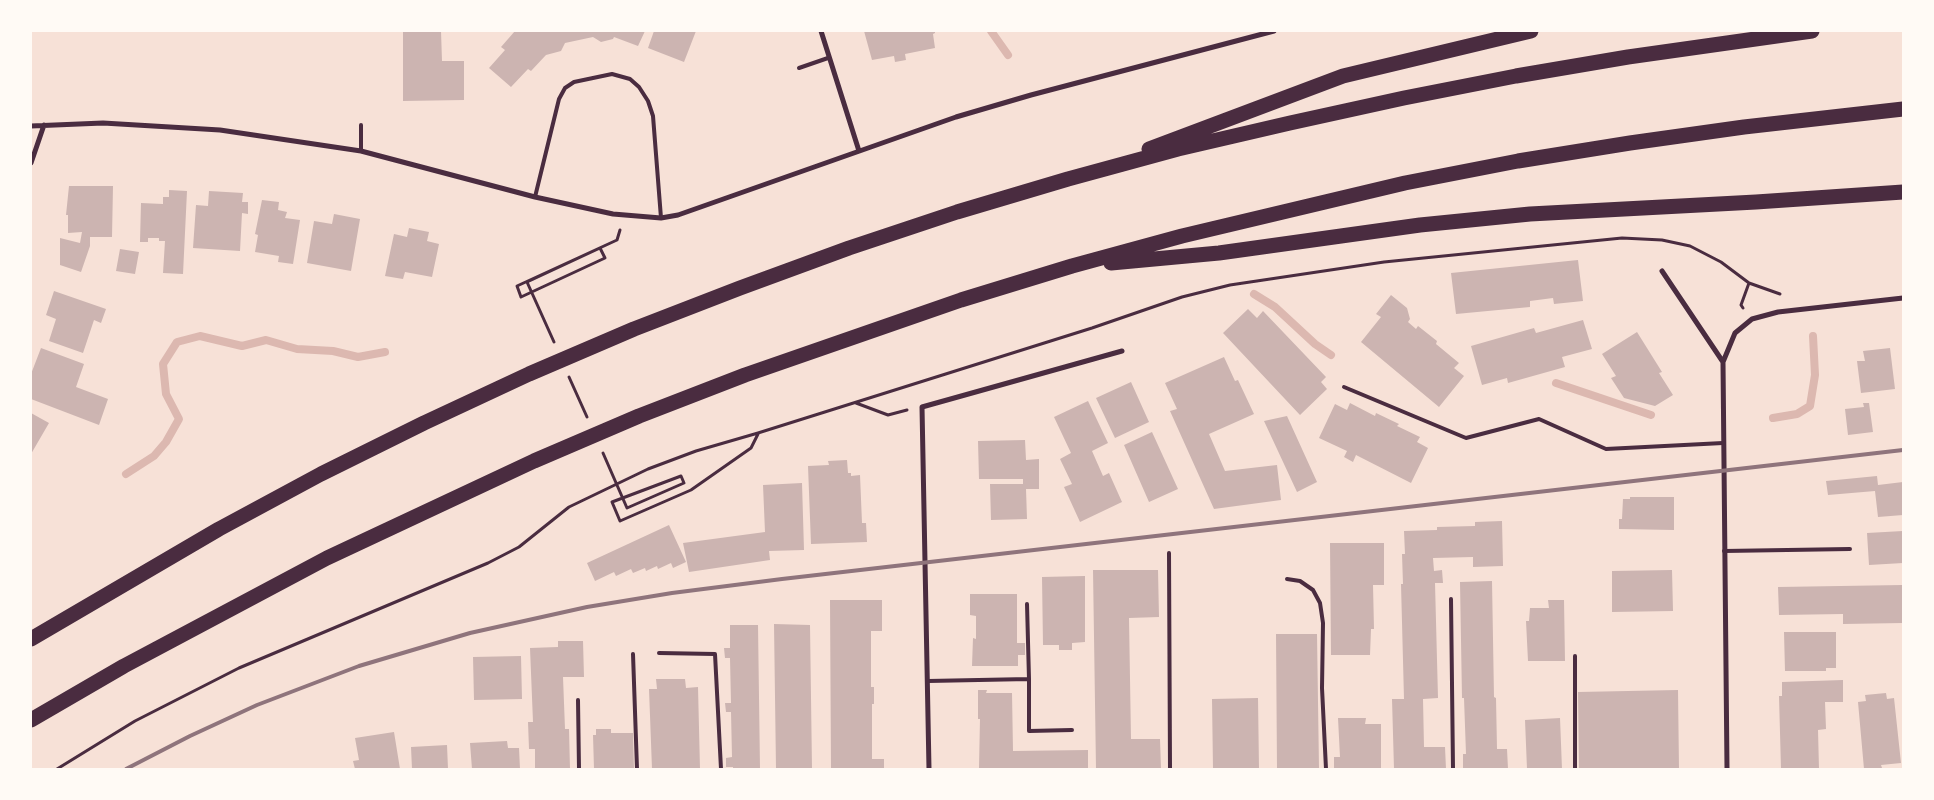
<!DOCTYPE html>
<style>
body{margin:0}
#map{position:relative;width:1934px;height:800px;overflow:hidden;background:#f7e1d7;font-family:Raleway,sans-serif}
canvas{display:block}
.frame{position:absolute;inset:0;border:32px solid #fffaf5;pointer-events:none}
</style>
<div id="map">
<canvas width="1934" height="800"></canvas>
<div class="frame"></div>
</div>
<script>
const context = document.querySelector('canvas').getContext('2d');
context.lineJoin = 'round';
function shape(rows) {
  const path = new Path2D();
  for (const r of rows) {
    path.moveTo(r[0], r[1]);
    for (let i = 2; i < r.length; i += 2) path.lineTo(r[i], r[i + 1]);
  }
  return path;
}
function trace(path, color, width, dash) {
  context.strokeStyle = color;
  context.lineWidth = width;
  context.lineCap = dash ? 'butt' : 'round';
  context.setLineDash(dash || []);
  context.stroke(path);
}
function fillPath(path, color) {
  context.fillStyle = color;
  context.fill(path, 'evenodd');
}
trace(shape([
 [991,31,1008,55],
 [1254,294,1275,307,1315,344,1331,355],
 [1556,383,1651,415],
 [1773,418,1797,414,1810,406,1815,375,1813,336],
 [126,474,154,456,166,442,179,419,166,394,163,364,177,342,200,336,242,346,266,340,297,349,333,351,358,357,385,352]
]), '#dcb8b0', 8);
fillPath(shape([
 [403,31,441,31,442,61,464,61,464,100,403,101],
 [515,31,645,31,638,46,614,37,613,39,601,42,593,37,565,43,561,51,546,55,531,71,528,69,511,87,489,68,505,50,501,47],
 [654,31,696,31,684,62,648,48],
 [864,31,935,31,935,33,933,34,935,48,905,54,906,60,895,62,894,56,872,60],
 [69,186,113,186,112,237,90,237,90,246,81,272,60,265,60,238,80,243,82,232,68,233,68,215,66,215],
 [169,190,187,191,183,274,163,273,165,241,159,241,159,238,148,238,148,242,140,242,141,203,163,204,163,197,169,197],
 [209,191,243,193,242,202,248,202,248,214,242,213,240,251,193,248,196,205,208,206],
 [262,200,279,202,278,210,287,212,285,218,300,220,293,264,278,262,279,256,255,252,258,235,255,234],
 [334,214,360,219,351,271,307,263,314,221,332,224],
 [409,228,429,232,427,241,439,244,432,277,405,272,403,279,385,276,394,234,407,237],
 [120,249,139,252,135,274,116,271],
 [1578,260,1583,301,1554,304,1553,298,1530,301,1530,307,1456,314,1451,273],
 [54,291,106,309,101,323,94,320,83,353,49,341,56,319,46,315],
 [1391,295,1407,308,1410,319,1408,322,1416,329,1418,326,1437,341,1436,344,1459,363,1454,368,1464,376,1439,407,1361,342,1381,317,1376,314],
 [1248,309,1257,318,1263,311,1326,377,1321,382,1327,389,1300,415,1223,333],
 [1583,320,1592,349,1562,357,1565,367,1508,383,1507,378,1482,385,1471,346,1534,328,1536,333],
 [1637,332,1662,372,1659,373,1673,395,1655,406,1624,398,1611,378,1616,376,1602,354],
 [41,348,84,364,76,387,108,399,99,425,31,399,31,374],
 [1890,348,1895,389,1861,393,1857,361,1865,361,1863,351],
 [1224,357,1235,381,1238,380,1254,414,1209,434,1225,471,1277,465,1281,500,1214,509,1170,411,1177,409,1165,383],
 [1131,382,1149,422,1115,438,1096,398],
 [1088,401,1108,443,1092,451,1103,476,1109,473,1122,502,1080,522,1064,487,1072,484,1060,459,1071,453,1054,417],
 [1350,403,1375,416,1376,413,1399,424,1397,426,1420,437,1417,442,1428,448,1411,483,1356,455,1353,462,1344,457,1347,451,1319,438,1335,404,1347,410],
 [1863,403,1869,403,1873,432,1848,435,1845,409,1864,407],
 [31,413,49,423,31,454],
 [1287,416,1317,482,1297,492,1264,421],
 [1152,432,1178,489,1149,502,1124,445],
 [1025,440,1026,460,1039,459,1039,489,1026,489,1027,519,991,520,990,484,1023,484,1023,479,979,479,978,441],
 [847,460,848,473,851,473,851,476,860,475,862,523,866,523,867,542,811,544,808,466,829,465,828,461],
 [1877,476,1878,485,1903,482,1903,515,1878,517,1875,491,1828,495,1826,481],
 [802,483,804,550,769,551,770,560,689,572,683,543,765,532,763,485],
 [1630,497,1674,497,1674,530,1619,529,1619,519,1622,519,1623,499,1630,499],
 [1502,521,1503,566,1473,567,1473,557,1433,558,1434,571,1442,570,1443,583,1435,583,1438,698,1423,699,1424,747,1445,747,1446,769,1394,769,1392,699,1404,699,1401,584,1403,584,1402,554,1405,554,1404,531,1437,530,1437,527,1475,526,1475,522],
 [669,525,686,562,673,568,671,563,658,569,657,566,646,571,645,568,633,573,631,569,616,576,614,572,595,581,587,563],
 [1903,531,1903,563,1869,565,1867,533],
 [1330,543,1384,543,1384,585,1373,585,1374,629,1371,629,1370,655,1331,655],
 [1093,570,1158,570,1159,617,1129,618,1131,739,1160,739,1161,769,1096,769],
 [1672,570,1673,611,1612,612,1612,571],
 [1085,576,1085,642,1072,643,1072,650,1059,650,1059,645,1043,645,1042,577],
 [1492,581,1494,697,1496,698,1497,749,1507,749,1508,769,1463,769,1463,754,1466,754,1464,698,1462,698,1460,582],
 [1903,585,1903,623,1843,624,1843,614,1779,615,1778,587],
 [970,594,1017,594,1017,643,1025,643,1025,655,1018,655,1018,666,972,666,973,638,976,639,976,616,970,615],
 [830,600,882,600,882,631,871,631,871,687,874,687,874,704,872,704,872,759,884,759,884,769,831,769],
 [1548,600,1564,600,1565,661,1528,661,1526,621,1529,621,1530,608,1549,608],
 [774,624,810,625,812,769,776,769],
 [730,625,758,625,760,769,733,769,733,767,726,767,726,758,732,757,731,712,726,712,725,703,731,703,730,658,725,658,724,648,730,648],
 [1784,632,1836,632,1836,668,1826,668,1826,671,1785,671],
 [1276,634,1317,634,1319,769,1277,769],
 [558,641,583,641,584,677,563,677,565,729,569,729,570,769,535,769,535,749,529,749,528,722,533,722,530,648,558,647],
 [521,656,522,699,474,700,473,657],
 [656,679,685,679,686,688,698,687,700,769,652,769,649,689,657,689],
 [1843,680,1843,702,1825,702,1826,729,1818,730,1819,769,1781,769,1779,696,1782,696,1782,682],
 [978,690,987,690,986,693,1012,693,1013,751,1088,750,1088,769,979,768,980,719,978,719],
 [1678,690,1679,769,1579,769,1578,692],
 [1886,693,1887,699,1894,698,1901,763,1881,765,1882,768,1864,769,1858,702,1866,701,1865,695],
 [1258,698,1259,769,1213,769,1212,699],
 [1338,718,1366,718,1365,724,1381,724,1381,769,1334,769,1334,757,1340,757],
 [1560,718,1562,769,1527,769,1525,720],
 [596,729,611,729,611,733,633,733,634,769,594,769,593,735,596,735],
 [394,732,400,769,355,769,353,761,359,760,355,738],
 [507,741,508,748,519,748,520,769,472,769,470,743],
 [447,745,448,769,412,769,411,747]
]), '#ccb4b1');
trace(shape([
 [1743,308,1741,305,1749,283],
 [554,342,527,282,600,248,605,258,521,297,517,286,617,240,620,230],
 [569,377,587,417],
 [856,403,888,415,907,410],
 [603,453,627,508,684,483,681,476,612,502,620,521,691,490,751,448,758,434],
 [57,769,135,721,239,668,488,563,519,547,569,507,648,469,696,451,758,433,1092,328,1182,297,1230,285,1384,262,1622,238,1662,240,1690,246,1721,262,1749,283,1780,294]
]), '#4a2c40', 3);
trace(shape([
 [799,68,828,58],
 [361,125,361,151],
 [535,197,559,99,565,88,574,82,612,74,630,79,639,87,648,101,653,116,661,218],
 [1344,387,1466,438,1539,419,1606,449,1723,443],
 [1724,551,1850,549],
 [1169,553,1170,769],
 [1287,579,1300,581,1313,590,1320,603,1323,623,1322,688,1326,769],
 [1451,599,1453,769],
 [1027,604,1029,679],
 [659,653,715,654,721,769],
 [633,654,637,769],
 [1575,656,1575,769],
 [928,681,1029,679,1029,731,1072,730],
 [578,700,579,769]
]), '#4a2c40', 4);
trace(shape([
 [821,31,859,151],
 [31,126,103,123,220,130,361,151,535,197,613,214,661,218,678,215,956,117,1031,95,1274,31],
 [31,163,44,125],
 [1662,271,1723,362,1727,769],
 [1723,362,1735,333,1752,319,1778,312,1903,298],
 [929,769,922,407,1122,351]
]), '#4a2c40', 5);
trace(shape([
 [1149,149,1343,76,1531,31],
 [1111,263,1219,253,1420,225,1530,214,1756,202,1903,192],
 [31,639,219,529,321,474,424,423,529,374,634,329,740,288,849,248,957,212,1068,179,1178,149,1290,123,1404,98,1516,76,1628,57,1812,31],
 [31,720,124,666,327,558,534,461,639,416,745,375,961,300,1072,266,1182,236,1405,183,1518,161,1630,143,1744,127,1903,109]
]), '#4a2c40', 15);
trace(shape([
 [126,769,190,736,257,705,359,666,470,633,587,607,672,593,782,579,1903,450]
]), '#8f747c', 4);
</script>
